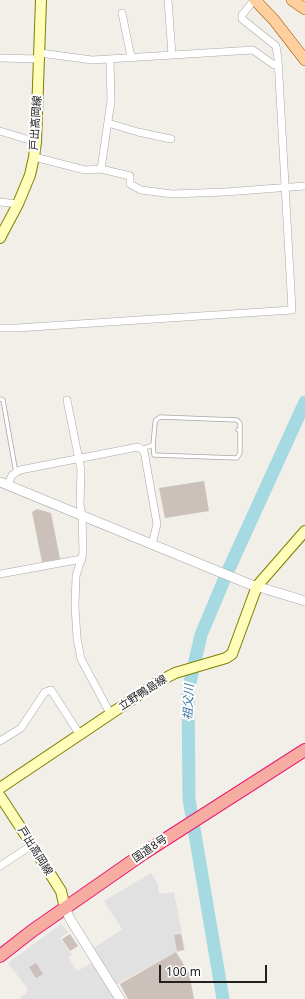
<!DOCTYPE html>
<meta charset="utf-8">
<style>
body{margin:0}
#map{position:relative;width:305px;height:999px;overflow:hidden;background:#f2eee8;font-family:"Noto Sans",sans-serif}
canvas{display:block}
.scale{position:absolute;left:159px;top:965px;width:108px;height:18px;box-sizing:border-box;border:2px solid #212121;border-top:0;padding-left:5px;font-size:12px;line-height:14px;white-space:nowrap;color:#212121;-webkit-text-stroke:3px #fff;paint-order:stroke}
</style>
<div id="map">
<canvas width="305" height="999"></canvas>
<div class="scale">100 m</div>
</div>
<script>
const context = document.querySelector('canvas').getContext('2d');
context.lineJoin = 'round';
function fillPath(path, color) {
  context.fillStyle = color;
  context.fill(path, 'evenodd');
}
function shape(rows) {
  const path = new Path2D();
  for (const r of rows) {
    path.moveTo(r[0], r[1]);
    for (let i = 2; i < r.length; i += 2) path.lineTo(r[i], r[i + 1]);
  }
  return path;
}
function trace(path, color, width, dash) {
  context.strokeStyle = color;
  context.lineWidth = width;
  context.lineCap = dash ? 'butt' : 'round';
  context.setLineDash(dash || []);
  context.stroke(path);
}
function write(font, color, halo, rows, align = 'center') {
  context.font = font + ' "Noto Sans","Noto Sans JP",sans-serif';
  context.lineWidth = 4;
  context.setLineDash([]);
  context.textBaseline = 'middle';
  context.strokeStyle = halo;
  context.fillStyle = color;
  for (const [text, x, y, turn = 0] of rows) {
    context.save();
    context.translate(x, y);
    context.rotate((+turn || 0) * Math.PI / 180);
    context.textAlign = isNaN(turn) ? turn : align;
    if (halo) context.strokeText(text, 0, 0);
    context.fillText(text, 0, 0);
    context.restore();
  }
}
fillPath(shape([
 [151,873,158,884,159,894,174,892,185,950,176,952,116,985,94,948,122,929,104,901],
 [61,924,68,932,60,938,72,955,68,957,77,971,92,963,114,999,19,999,27,993,27,988,8,963]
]), '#e1e1e1');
trace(shape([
 [223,999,189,799,188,691,201,635,227,573,305,402]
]), '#a5dae3', 13);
fillPath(shape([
 [204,481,209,511,165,518,159,488],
 [37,509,51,513,60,559,42,562,32,512],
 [70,934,78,946,70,951,62,939],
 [181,934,184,950,177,951,174,935],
 [176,952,189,973,194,999,128,999,120,984],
 [36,963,43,974,36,978,29,967]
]), '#cbc0ba');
const service = shape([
 [0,399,3,400,16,473],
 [153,445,155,423,156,420,160,417,237,420,240,423,240,430],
 [142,449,153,445,154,455,237,458,240,453,240,430,238,430]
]);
const minor = shape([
 [168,0,172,55],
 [122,13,131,57],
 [40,53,92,60,253,50,274,65,278,65],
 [0,58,40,59],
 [108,123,138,132,171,139],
 [0,131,36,142],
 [34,157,85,170,101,169,130,176,130,184,141,190,172,194,225,192,305,186],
 [101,169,111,101,110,59],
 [0,202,18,204],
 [0,328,17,328,292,310,278,59,276,46,242,19,242,15,254,0],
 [67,400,81,470,80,504,82,516,83,553,76,576,75,606,77,638,81,659,111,715],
 [8,485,12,475,20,470,138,447,144,451,157,524,152,544],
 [0,574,82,559],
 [0,741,21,728,45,692,51,690,80,735],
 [0,866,32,845]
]);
const tertiary = shape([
 [0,482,249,584,305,601],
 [65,908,70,919,120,999]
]);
const secondary = shape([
 [0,238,18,204,30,175,34,157,36,142,41,0],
 [0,788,158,682,175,673,226,658,232,654,257,586,305,531],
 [0,796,32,845,61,891,65,908]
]);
const primary = shape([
 [255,0,274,20,305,60],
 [292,0,305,9]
]);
const trunk = shape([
 [0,956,32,931,144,853,305,750]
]);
trace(service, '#a8a8a8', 5);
trace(minor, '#a8a8a8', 8);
trace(tertiary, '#a8a8a8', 10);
trace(secondary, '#7d8100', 12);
trace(primary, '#9f5e00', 12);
trace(trunk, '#ea1a71', 14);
trace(service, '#fff', 3.5);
trace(minor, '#fff', 7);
trace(tertiary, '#fff', 9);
trace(secondary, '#fffdb9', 10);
trace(primary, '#ffcfa0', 11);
trace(trunk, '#f7aca2', 12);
write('11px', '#212121', '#fff', [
 ["戸出高岡線",36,123,-86],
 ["立野鴨島線",143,693,-33],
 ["国道8号",150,849,-34],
 ["戸出高岡線",35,851,58]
]);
write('italic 12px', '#3c76a2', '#fff', [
 ["祖父川",189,702,-87]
]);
</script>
